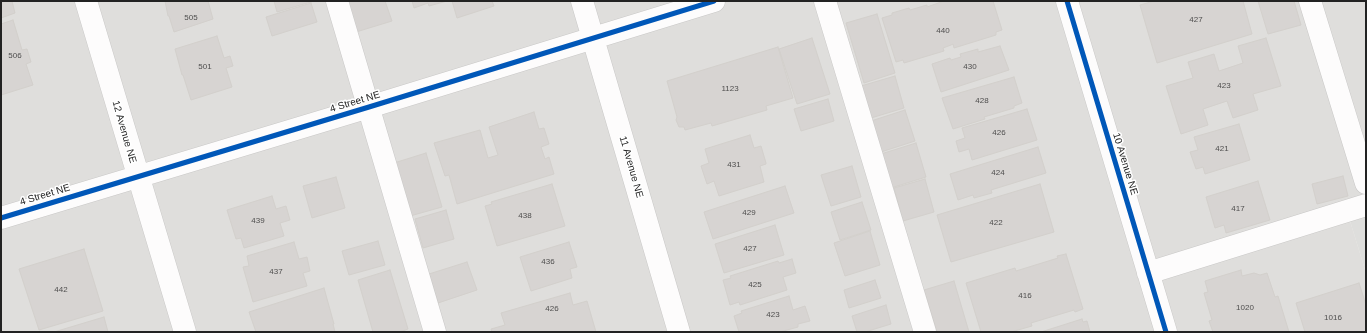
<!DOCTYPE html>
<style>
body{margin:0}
#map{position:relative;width:1367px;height:333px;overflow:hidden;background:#f0eeeb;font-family:Helvetica,sans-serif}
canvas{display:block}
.frame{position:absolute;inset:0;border:2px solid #222;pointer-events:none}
</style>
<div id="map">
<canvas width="1367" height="333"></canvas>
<div class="frame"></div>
</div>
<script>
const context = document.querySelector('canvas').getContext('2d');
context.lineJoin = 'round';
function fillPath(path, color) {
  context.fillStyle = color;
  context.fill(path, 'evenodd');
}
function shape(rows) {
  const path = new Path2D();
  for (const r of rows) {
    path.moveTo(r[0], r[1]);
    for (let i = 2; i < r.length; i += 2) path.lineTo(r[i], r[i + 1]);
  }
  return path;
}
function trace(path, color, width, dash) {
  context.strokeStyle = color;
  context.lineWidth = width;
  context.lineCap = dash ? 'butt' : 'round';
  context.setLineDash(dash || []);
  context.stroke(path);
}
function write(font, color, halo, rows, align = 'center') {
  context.font = font + ' Helvetica,sans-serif';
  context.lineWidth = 3;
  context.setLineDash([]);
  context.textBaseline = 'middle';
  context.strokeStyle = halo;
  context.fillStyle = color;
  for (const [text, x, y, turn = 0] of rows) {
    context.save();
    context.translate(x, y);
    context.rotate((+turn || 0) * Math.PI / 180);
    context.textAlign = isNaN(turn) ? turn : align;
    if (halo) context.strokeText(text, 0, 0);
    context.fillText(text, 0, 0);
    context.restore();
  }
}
fillPath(shape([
 [1,1,1366,1,1366,215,1350,221,1366,273,1366,332,1,332]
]), '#dfdedc');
fillPath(shape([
 [1366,215,1366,273,1350,221]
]), '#dededc');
const building = shape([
 [1,1,12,1,15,13,1,18,1,1],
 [165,1,208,1,213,19,174,32,169,16,168,16,165,1],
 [274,1,314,1,277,12,274,1],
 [347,1,385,1,392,21,356,32,347,1],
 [412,1,447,1,429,6,428,3,414,8,412,1],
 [452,1,492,1,494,6,457,18,452,1],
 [944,1,993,1,1002,30,996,32,996,35,954,48,953,44,951,45,943,48,944,51,904,63,903,60,896,62,882,18,892,15,892,13,909,8,910,10,927,5,927,7,944,1],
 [1154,1,1243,1,1252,34,1157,63,1140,5,1154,1],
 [1258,1,1294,1,1301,25,1268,34,1258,1],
 [311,3,317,22,272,36,266,17,311,3],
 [877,14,895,73,864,83,846,23,877,14],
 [13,20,22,50,27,49,31,62,26,64,33,85,1,95,1,24,13,20],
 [217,36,224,58,230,56,233,66,226,68,232,87,191,100,183,75,182,75,175,49,217,36],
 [812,38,830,94,797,104,779,49,812,38],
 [1266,38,1281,86,1253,94,1258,110,1233,118,1227,101,1203,109,1208,125,1181,134,1166,86,1193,78,1188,62,1214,54,1219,71,1243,63,1238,46,1266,38],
 [1000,46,1009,70,941,92,932,64,950,58,951,60,961,57,960,54,978,49,978,52,1000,46],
 [778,47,793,98,766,106,767,110,712,126,711,123,685,130,684,127,679,127,676,120,677,117,667,81,778,47],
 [895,76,904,108,871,118,861,86,895,76],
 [1014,77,1022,103,1014,106,1014,108,984,117,985,119,953,129,942,98,1014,77],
 [828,99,834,121,801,131,794,109,828,99],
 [1027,109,1037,140,972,160,969,149,959,152,956,141,965,138,962,128,1027,109],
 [905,110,915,141,881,152,871,121,905,110],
 [534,112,539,129,544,128,549,144,541,147,545,159,549,157,554,174,457,204,449,175,445,176,434,143,480,130,488,158,498,155,489,127,534,112],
 [1239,124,1250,160,1205,174,1203,167,1196,169,1190,152,1198,150,1194,137,1239,124],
 [750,135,754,148,761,146,766,163,766,164,760,166,764,182,719,196,714,181,707,184,701,166,709,163,705,149,750,135],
 [916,143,926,177,891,188,881,154,916,143],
 [1038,147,1046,173,991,190,992,193,974,198,973,195,958,200,950,174,1038,147],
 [426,153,442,207,410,216,394,163,426,153],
 [852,166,861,197,831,206,821,175,852,166],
 [1343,176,1348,196,1317,204,1312,184,1343,176],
 [336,177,345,208,312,218,303,186,336,177],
 [925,179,934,212,903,221,894,188,925,179],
 [1258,181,1270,220,1226,233,1224,225,1215,228,1206,197,1258,181],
 [552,184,565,226,497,246,485,206,492,204,491,202,552,184],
 [1040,184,1054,232,951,262,937,215,1040,184],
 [785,186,794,213,713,239,704,212,785,186],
 [272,196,276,209,286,206,290,220,280,223,284,236,244,248,241,238,236,239,227,210,272,196],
 [862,202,871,230,840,240,831,212,862,202],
 [446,210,454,239,423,248,415,219,446,210],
 [775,225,784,255,724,273,715,244,775,225],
 [870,231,880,265,845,276,834,243,870,231],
 [378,241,385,265,349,275,342,251,378,241],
 [294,242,299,259,307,257,310,271,303,273,307,286,253,302,243,267,249,266,247,256,294,242],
 [569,242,577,267,570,269,572,278,531,291,520,257,569,242],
 [84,249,103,311,39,330,19,269,84,249],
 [1066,254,1083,309,1075,312,1074,310,1031,323,1032,326,1011,332,981,332,966,283,1015,268,1016,271,1058,258,1057,256,1066,254],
 [792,259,796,273,783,277,787,290,740,305,739,302,730,305,723,280,731,278,730,276,778,261,779,263,792,259],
 [467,262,477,290,438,303,429,274,467,262],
 [390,270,408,329,400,332,373,332,358,280,390,270],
 [1241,270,1242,276,1254,273,1260,275,1267,273,1275,297,1278,296,1289,332,1213,332,1209,321,1212,320,1204,293,1208,292,1205,281,1241,270],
 [875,280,881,298,849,308,844,290,875,280],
 [954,281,969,332,937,332,924,290,954,281],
 [1359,283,1366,305,1366,332,1305,332,1296,303,1359,283],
 [324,288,334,324,333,324,335,332,256,332,249,312,324,288],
 [570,293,573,305,587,301,596,332,492,332,491,329,505,325,501,313,570,293],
 [789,296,793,310,805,306,810,321,798,324,798,327,780,332,739,332,734,316,742,313,741,311,789,296],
 [886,305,891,324,865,332,857,332,852,316,886,305],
 [104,317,108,332,54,332,104,317],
 [1082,319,1083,322,1087,321,1090,332,1041,332,1082,319]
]);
fillPath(building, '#d7d4d2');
trace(building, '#d3d0cc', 1);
const minor = shape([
 [86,1,185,332],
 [337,1,435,332],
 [582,1,679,332],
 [825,1,925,332],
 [1067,1,1166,332],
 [1310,1,1366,183],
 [1,218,369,107,714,1],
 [1148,273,1366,205]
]);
trace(minor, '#c9c8c7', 23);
trace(minor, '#fdfcfc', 22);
trace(shape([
 [1067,1,1166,332],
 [1,218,369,107,714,1]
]), '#0057b8', 5);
write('8px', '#4f4e4e', null, [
 ["505",191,18],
 ["427",1196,20],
 ["440",943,31],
 ["506",15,56],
 ["501",205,67],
 ["430",970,67],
 ["423",1224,86],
 ["1123",730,89],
 ["428",982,101],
 ["426",999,133],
 ["421",1222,149],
 ["431",734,165],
 ["424",998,173],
 ["417",1238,209],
 ["429",749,213],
 ["438",525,216],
 ["439",258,221],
 ["422",996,223],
 ["427",750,249],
 ["436",548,262],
 ["437",276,272],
 ["425",755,285],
 ["442",61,290],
 ["416",1025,296],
 ["1020",1245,308],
 ["426",552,309],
 ["423",773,315],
 ["1016",1333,318]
]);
write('10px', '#222', '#fff', [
 ["4 Street NE",355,102,-17],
 ["12 Avenue NE",124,132,74],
 ["10 Avenue NE",1125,164,73],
 ["11 Avenue NE",631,167,74],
 ["4 Street NE",45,195,-17]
]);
</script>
